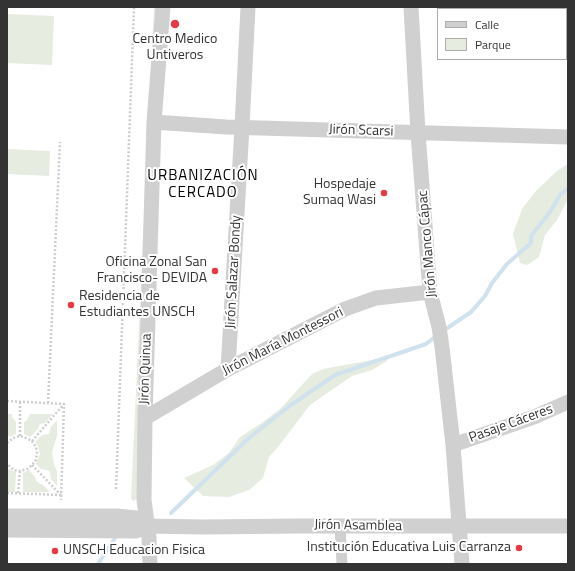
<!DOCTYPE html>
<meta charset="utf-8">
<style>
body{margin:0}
#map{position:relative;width:575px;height:571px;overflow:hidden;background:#fff;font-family:"Titillium Web",sans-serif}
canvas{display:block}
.frame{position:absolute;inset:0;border:8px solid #333;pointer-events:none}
.legend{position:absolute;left:437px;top:8px;width:130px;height:52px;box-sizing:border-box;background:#fff;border:1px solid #adadad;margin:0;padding:5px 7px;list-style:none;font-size:12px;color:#333}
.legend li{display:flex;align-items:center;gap:8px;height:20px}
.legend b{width:20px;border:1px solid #adadad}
</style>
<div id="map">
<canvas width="575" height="571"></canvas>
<div class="frame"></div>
<ul class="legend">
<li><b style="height:5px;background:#d0d0d0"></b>Calle</li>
<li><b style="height:11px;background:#e6ecdf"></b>Parque</li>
</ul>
</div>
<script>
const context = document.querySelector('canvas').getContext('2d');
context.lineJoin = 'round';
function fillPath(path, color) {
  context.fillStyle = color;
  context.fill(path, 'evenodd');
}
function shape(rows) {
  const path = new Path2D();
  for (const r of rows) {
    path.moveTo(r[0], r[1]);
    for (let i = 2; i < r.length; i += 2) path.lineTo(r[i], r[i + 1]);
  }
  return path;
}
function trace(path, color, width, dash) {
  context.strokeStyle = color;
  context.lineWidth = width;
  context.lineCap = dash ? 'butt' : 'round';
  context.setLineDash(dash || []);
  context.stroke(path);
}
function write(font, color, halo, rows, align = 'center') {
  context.font = font + ' "Titillium Web",sans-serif';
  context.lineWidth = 4;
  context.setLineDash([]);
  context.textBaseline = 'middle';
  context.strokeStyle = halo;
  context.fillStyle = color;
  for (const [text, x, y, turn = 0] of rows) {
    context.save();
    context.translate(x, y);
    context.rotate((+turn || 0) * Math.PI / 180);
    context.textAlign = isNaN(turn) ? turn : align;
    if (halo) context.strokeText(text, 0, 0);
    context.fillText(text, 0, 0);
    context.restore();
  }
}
fillPath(shape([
 [154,7,160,7,137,498,134,501,131,499],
 [7,14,54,16,52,65,7,63],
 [7,149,50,151,49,176,7,174],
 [568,164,568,199,557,220,545,235,539,257,527,265,520,263,513,234,522,209,535,192,557,171],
 [388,357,387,361,372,370,352,376,310,405,278,447,269,457,263,478,249,490,229,497,203,496,184,478,213,465,229,453,240,437,263,422,281,408,312,374,323,369],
 [7,414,12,414,12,417,16,422,16,434,10,437,7,434],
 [30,414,53,414,45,423,40,424,38,429,30,437,24,434,24,422,27,420],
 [57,420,57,436,52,452,54,465,57,471,57,486,51,479,50,472,47,470,41,469,36,464,40,454,38,446,35,442,42,435,49,434,51,427],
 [8,469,16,472,15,492,7,492],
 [29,470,35,477,36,481,39,483,43,485,50,492,23,492,23,473]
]), '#e6ecdf');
trace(shape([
 [443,331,471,312,485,296,492,283,507,264,531,243,531,236,550,212,560,195,568,188],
 [171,513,250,437,288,407,335,375,426,344,436,336],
 [98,564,115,538]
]), '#cfe2ee', 4);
trace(shape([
 [7,401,64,404,61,500],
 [20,402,20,436],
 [48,403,60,142],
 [32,441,64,404],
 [7,443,13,438,20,436,26,438,32,441,36,447,37,453,36,460,32,465,27,469,20,471,14,470,7,464],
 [32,465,61,495],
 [116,489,134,7],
 [7,493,61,495],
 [18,493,20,471]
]), '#cdcdcd', 2.5, [2, 2]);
trace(shape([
 [340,526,342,564]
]), '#d0d0d0', 11);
trace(shape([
 [411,7,418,133,430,292,439,327,442,347,453,445,462,564],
 [154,122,226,127,568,137],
 [228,369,242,127,248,7],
 [145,418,228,369,345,309,376,298,430,292],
 [453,445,534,417,568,402],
 [7,516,117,516,136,518,147,526],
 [7,530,136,531,147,526,203,527,300,526,568,526],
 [150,564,149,538,144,500,145,418,154,122,163,7]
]), '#d0d0d0', 15);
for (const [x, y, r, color] of [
 [175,24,5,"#e63946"],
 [384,193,4,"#e63946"],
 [215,271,4,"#e63946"],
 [71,305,4,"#e63946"],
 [519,548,4,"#e63946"],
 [55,551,4,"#e63946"]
]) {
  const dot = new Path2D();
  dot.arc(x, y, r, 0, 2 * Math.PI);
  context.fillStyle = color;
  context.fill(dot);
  trace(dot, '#fff', 1.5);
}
write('14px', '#333', '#fff', [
 ["Centro Medico",175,40,"center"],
 ["Untiveros",175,56,"center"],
 ["Hospedaje",376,185],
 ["Sumaq Wasi",376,201],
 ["Oficina Zonal San",207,263],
 ["Francisco- DEVIDA",207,279],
 ["Residencia de",79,297,"left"],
 ["Estudiantes UNSCH",79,313,"left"],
 ["Institución Educativa Luis Carranza",511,548],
 ["UNSCH Educacion Fisica",63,551,"left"]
], 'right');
write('14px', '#333', '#fff', [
 ["Jirón Scarsi",361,131,2],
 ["Jirón Manco Cápac",428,244,-95],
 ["Jirón Salazar Bondy",234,272,-87],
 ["Jirón María Montessori",283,342,-27],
 ["Jirón Quinua",146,369,-88],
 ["Pasaje Cáceres",511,424,-20],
 ["Jirón Asamblea",358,526,1]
]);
context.letterSpacing = '1px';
write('15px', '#000', '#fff', [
 ["URBANIZACIÓN",203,176],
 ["CERCADO",203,193]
]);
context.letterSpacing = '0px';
</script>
